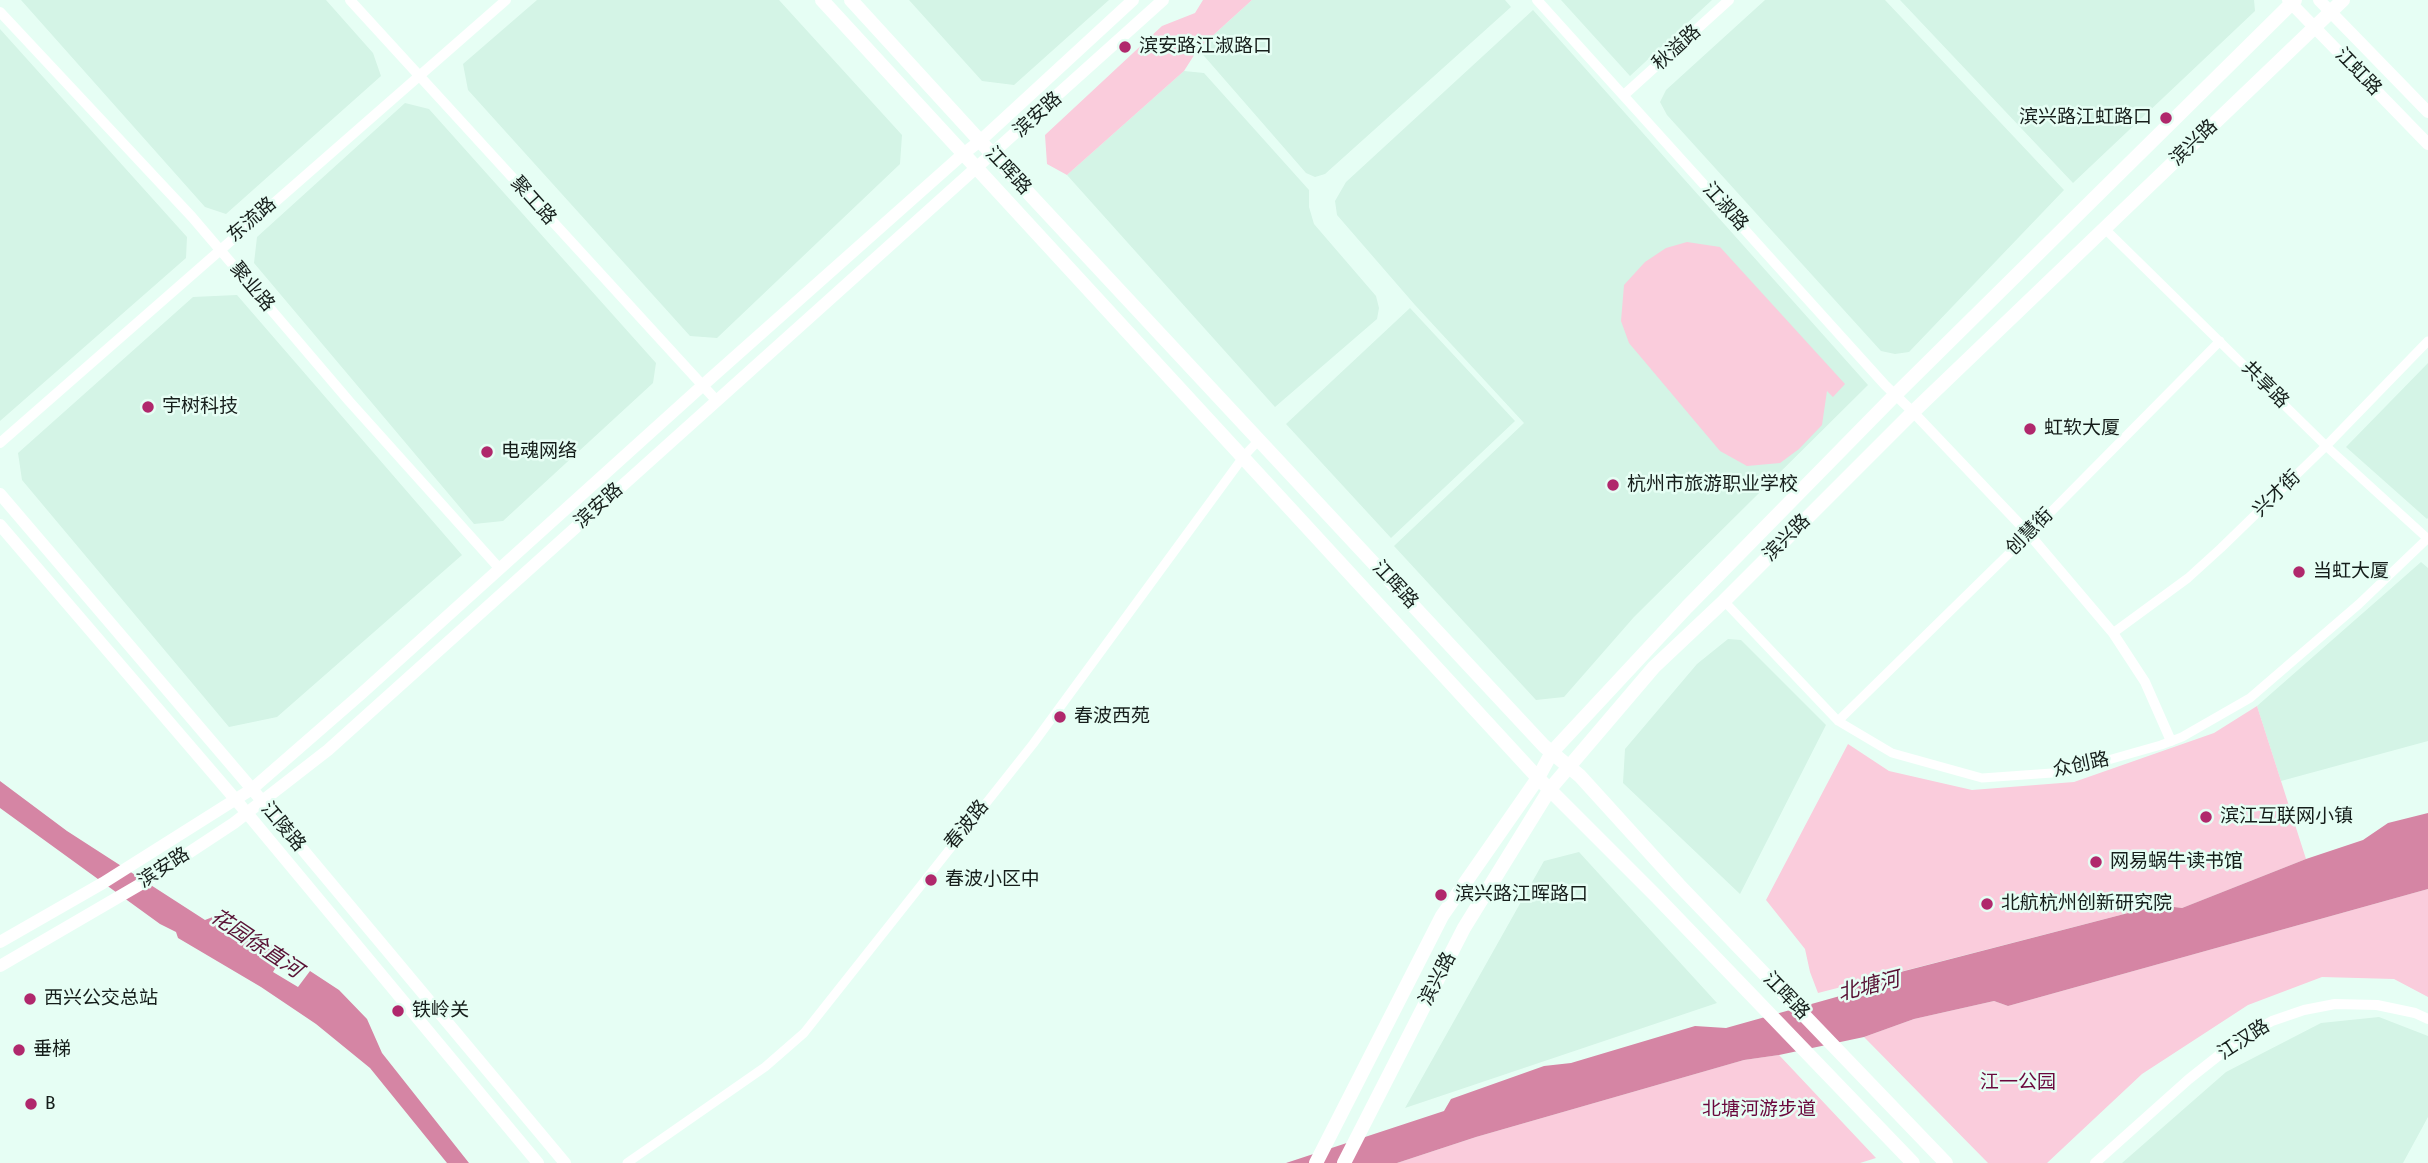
<!DOCTYPE html>
<meta charset="utf-8">
<style>
body{margin:0}
canvas{display:block;background:#e6fef4}
</style>
<canvas width="2428" height="1163"></canvas>
<script>
const context = document.querySelector('canvas').getContext('2d');
context.lineJoin = 'round';
function fillPath(path, color) {
  context.fillStyle = color;
  context.fill(path, 'evenodd');
}
function shape(rows) {
  const path = new Path2D();
  for (const r of rows) {
    path.moveTo(r[0], r[1]);
    for (let i = 2; i < r.length; i += 2) path.lineTo(r[i], r[i + 1]);
  }
  return path;
}
function trace(path, color, width, dash) {
  context.strokeStyle = color;
  context.lineWidth = width;
  context.lineCap = dash ? 'butt' : 'round';
  context.setLineDash(dash || []);
  context.stroke(path);
}
function write(font, color, halo, rows, align = 'center') {
  context.font = font + ' "Fira Sans Condensed","Noto Sans SC",sans-serif';
  context.lineWidth = 5;
  context.setLineDash([]);
  context.textBaseline = 'middle';
  context.strokeStyle = halo;
  context.fillStyle = color;
  for (const [text, x, y, turn = 0] of rows) {
    context.save();
    context.translate(x, y);
    context.rotate((+turn || 0) * Math.PI / 180);
    context.textAlign = isNaN(turn) ? turn : align;
    if (halo) context.strokeText(text, 0, 0);
    context.fillText(text, 0, 0);
    context.restore();
  }
}
fillPath(shape([
 [21,0,326,0,373,53,381,76,226,214,205,207],
 [537,0,779,0,902,135,900,164,717,338,690,336,468,90,463,64],
 [909,0,1109,0,1014,85,982,81],
 [1252,0,1505,0,1511,7,1325,174,1315,177,1306,173,1198,49],
 [1561,0,1712,0,1630,76],
 [1765,0,1885,0,2064,190,1909,352,1895,354,1881,351,1667,115,1660,102,1666,90],
 [1900,0,2254,0,2255,11,2073,183],
 [1533,10,1868,385,1634,617,1564,697,1536,700,1394,546,1524,423,1415,305,1337,215,1335,201,1346,182],
 [0,29,187,237,186,258,0,421],
 [1184,71,1204,73,1309,190,1309,207,1314,224,1376,296,1379,308,1377,319,1275,407,1067,175],
 [405,103,429,109,656,363,653,383,503,521,474,524,254,263,257,237],
 [237,295,462,555,277,717,229,727,22,480,18,453,193,297],
 [1410,308,1515,421,1391,538,1286,424],
 [2428,363,2428,518,2427,519,2346,447],
 [2421,562,2428,568,2428,741,2281,781,2306,859,2257,706],
 [1728,639,1741,640,1826,725,1740,894,1623,783,1625,749,1697,664],
 [1579,852,1717,1003,1405,1108,1544,861],
 [2379,1017,2428,1036,2428,1117,2403,1163,2122,1163,2226,1072,2321,1023]
]), '#d4f4e6');
fillPath(shape([
 [1203,0,1252,0,1198,49,1184,71,1067,175,1047,164,1045,135,1162,26,1195,13],
 [1687,242,1720,247,1845,384,1833,397,1827,391,1822,425,1799,449,1780,463,1747,466,1720,451,1629,343,1621,321,1624,285,1645,262,1666,248],
 [2257,706,2306,859,2182,908,2159,905,1818,993,1810,972,1805,949,1766,900,1848,744,1889,771,1972,790,2074,782,2214,733],
 [2428,889,2428,997,2394,979,2322,977,2248,1005,2142,1074,2047,1163,1988,1163,1864,1037,1914,1019,1994,1001,2008,1006],
 [1779,1055,1876,1158,1860,1163,1397,1163,1476,1137,1744,1060]
]), '#faccdc');
fillPath(shape([
 [0,781,67,831,205,920,223,913,284,953,273,972,298,987,310,971,339,990,367,1019,382,1053,469,1163,447,1163,370,1068,316,1024,261,987,178,938,176,932,160,924,0,808],
 [2428,813,2428,889,2008,1006,1994,1001,1914,1019,1864,1037,1779,1055,1744,1060,1476,1137,1397,1163,1286,1163,1444,1111,1451,1099,1544,1066,1571,1063,1695,1026,1726,1028,1847,994,1862,982,2159,905,2182,908,2306,859,2363,840,2388,823]
]), '#d585a4');
trace(shape([
 [2104,228,2326,446,2428,539],
 [1724,601,1838,721,1892,753,1982,778,2066,772,2161,745,2182,737,2250,698,2359,604,2428,538],
 [2113,633,2188,578,2221,548,2326,446,2428,341],
 [1838,721,2029,534,2220,341],
 [627,1163,765,1067,804,1033,1033,744,1244,456,1259,440]
]), '#fff', 9);
trace(shape([
 [350,0,716,400],
 [1537,0,1885,385,1913,412,2029,534,2113,633,2145,682,2171,741],
 [0,12,192,217,349,401,499,568],
 [1624,95,1729,0],
 [0,443,506,0],
 [2095,1163,2189,1079,2237,1041,2272,1021,2304,1010,2335,1004,2377,1005,2415,1013,2428,1019]
]), '#fff', 10);
trace(shape([
 [2288,0,2428,144],
 [2319,0,2428,112],
 [0,494,252,789,565,1163],
 [0,525,236,800,538,1163],
 [0,942,103,883,252,789,361,694,702,386,963,154,980,141,1133,0],
 [0,966,146,881,234,823,328,750,1163,0]
]), '#fff', 12);
trace(shape([
 [822,0,1538,778,1657,897,1913,1163],
 [851,0,980,141,1544,746,1580,776,1679,885,1946,1163],
 [1316,1163,1442,916,1538,778,1552,752,1687,607,1895,395,2295,0],
 [1344,1163,1464,928,1550,789,1654,667,1724,601,1913,412,2343,0]
]), '#fff', 14);
for (const [x, y, r, color] of [
 [1125,47,7,"#b0286c"],
 [2166,118,7,"#b0286c"],
 [148,407,7,"#b0286c"],
 [2030,429,7,"#b0286c"],
 [487,452,7,"#b0286c"],
 [1613,485,7,"#b0286c"],
 [2299,572,7,"#b0286c"],
 [1060,717,7,"#b0286c"],
 [2206,817,7,"#b0286c"],
 [2096,862,7,"#b0286c"],
 [931,880,7,"#b0286c"],
 [1441,895,7,"#b0286c"],
 [1987,904,7,"#b0286c"],
 [30,999,7,"#b0286c"],
 [398,1011,7,"#b0286c"],
 [19,1050,7,"#b0286c"],
 [31,1104,7,"#b0286c"]
]) {
  const dot = new Path2D();
  dot.arc(x, y, r, 0, 2 * Math.PI);
  context.fillStyle = color;
  context.fill(dot);
  trace(dot, '#e6fef4', 2.5);
}
write('19px', '#161e1b', '#e6fef4', [
 ["滨安路江淑路口",1139,47],
 ["滨兴路江虹路口",2152,118,"right"],
 ["宇树科技",162,407],
 ["虹软大厦",2044,429],
 ["电魂网络",501,452],
 ["杭州市旅游职业学校",1627,485],
 ["当虹大厦",2313,572],
 ["春波西苑",1074,717],
 ["滨江互联网小镇",2220,817],
 ["网易蜗牛读书馆",2110,862],
 ["春波小区中",945,880],
 ["滨兴路江晖路口",1455,895],
 ["北航杭州创新研究院",2001,904],
 ["西兴公交总站",44,999],
 ["铁岭关",412,1011],
 ["垂梯",33,1050],
 ["B",45,1104]
], 'left');
write('19px', '#161e1b', '#e6fef4', [
 ["秋溢路",1677,48,-42],
 ["江虹路",2358,72,46],
 ["滨安路",1038,115,-42],
 ["滨兴路",2194,143,-44],
 ["江晖路",1008,171,47],
 ["聚工路",533,201,48],
 ["江淑路",1725,207,48],
 ["东流路",252,220,-41],
 ["聚业路",252,287,50],
 ["共享路",2265,385,45],
 ["兴才街",2277,494,-44],
 ["滨安路",599,506,-42],
 ["创慧街",2030,532,-45],
 ["滨兴路",1787,538,-45],
 ["江晖路",1395,585,47],
 ["众创路",2081,765,-12],
 ["春波路",967,825,-51],
 ["江陵路",283,827,50],
 ["滨安路",164,868,-33],
 ["滨兴路",1438,979,-63],
 ["江晖路",1786,996,46],
 ["江汉路",2244,1040,-33]
]);
write('19px', '#6a083d', '#e6fef4', [
 ["江一公园",2018,1083],
 ["北塘河游步道",1759,1110]
]);
write('italic 21px', '#591235', '#e6fef4', [
 ["花园徐直河",256,944,34],
 ["北塘河",1869,987,-14]
]);
</script>
